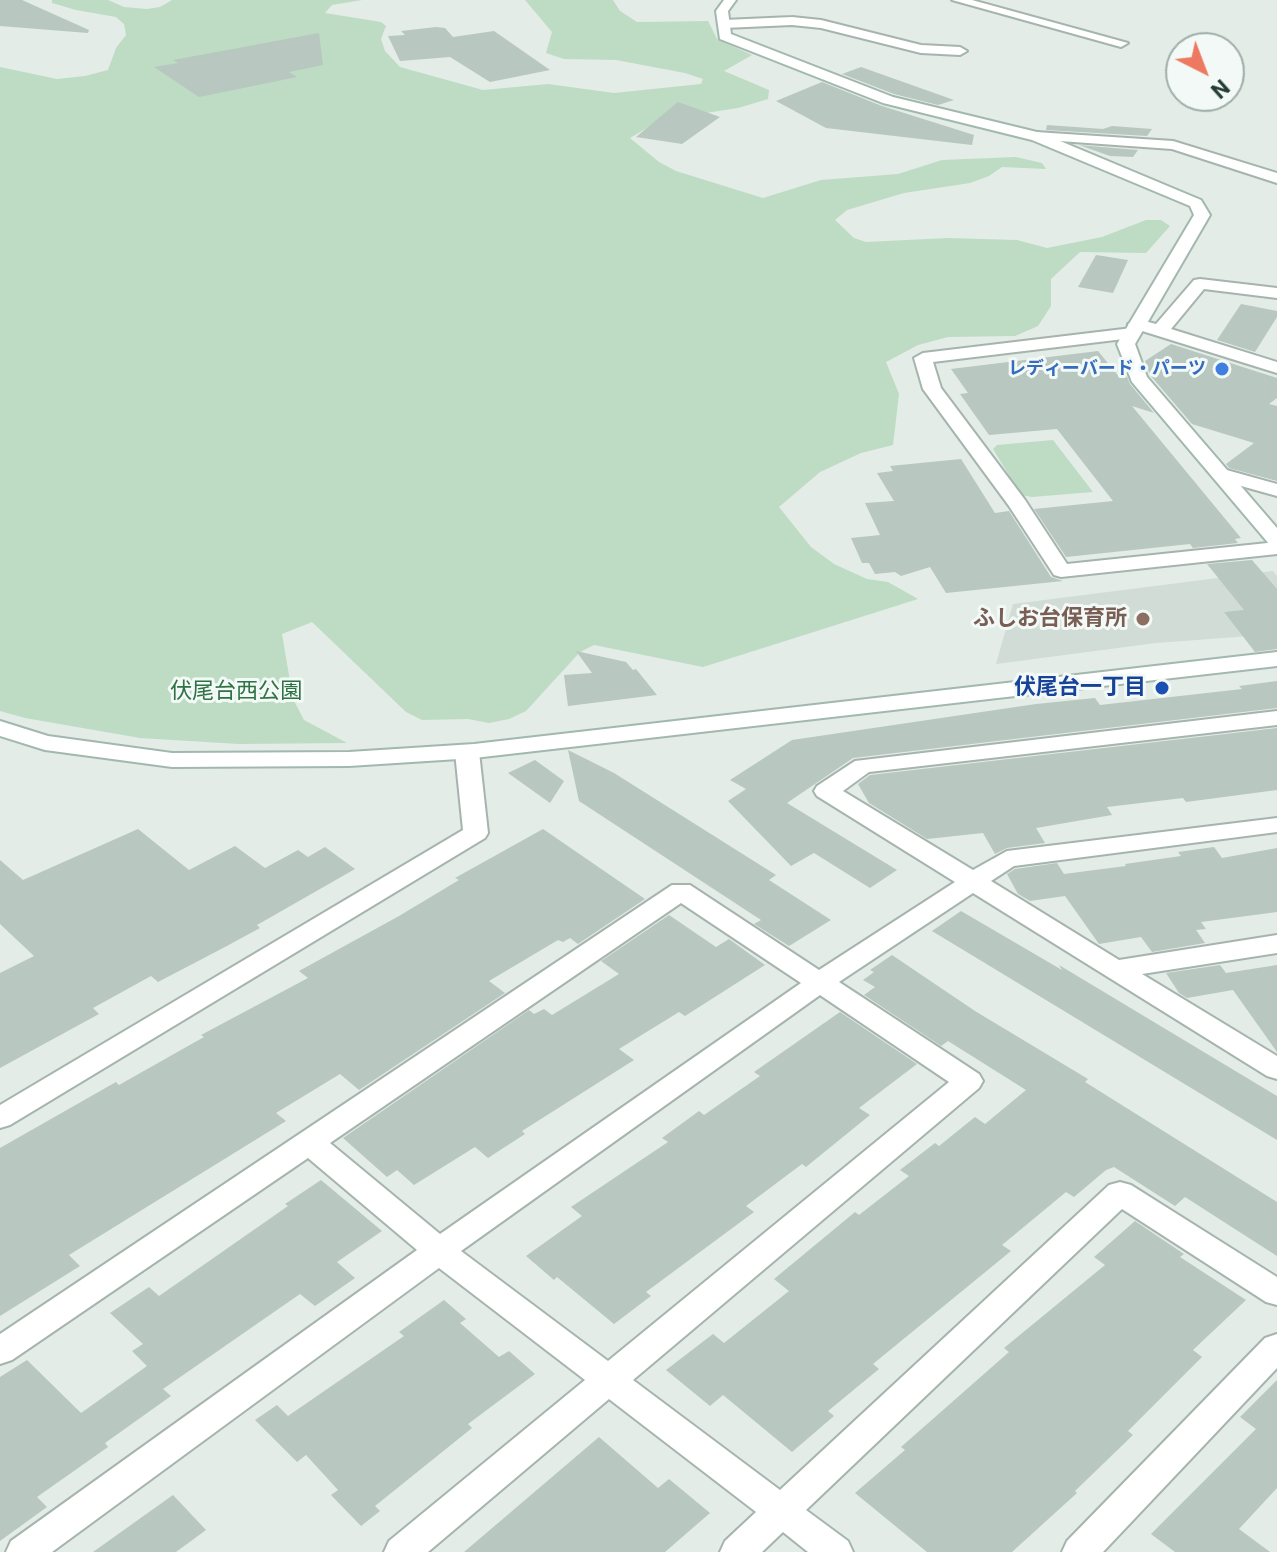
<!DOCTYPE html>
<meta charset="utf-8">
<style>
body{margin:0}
#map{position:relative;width:1277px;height:1552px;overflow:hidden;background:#e3ece7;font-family:Roboto,sans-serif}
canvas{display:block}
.north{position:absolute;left:1165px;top:32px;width:80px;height:80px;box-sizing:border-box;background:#f3f9f6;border:2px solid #a0aea8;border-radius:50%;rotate:138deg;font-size:22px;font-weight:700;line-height:32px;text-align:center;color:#233d34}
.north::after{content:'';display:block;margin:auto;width:28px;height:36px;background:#ed7960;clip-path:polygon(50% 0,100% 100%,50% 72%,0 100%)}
</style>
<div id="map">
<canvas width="1277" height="1552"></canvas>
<div class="north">N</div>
</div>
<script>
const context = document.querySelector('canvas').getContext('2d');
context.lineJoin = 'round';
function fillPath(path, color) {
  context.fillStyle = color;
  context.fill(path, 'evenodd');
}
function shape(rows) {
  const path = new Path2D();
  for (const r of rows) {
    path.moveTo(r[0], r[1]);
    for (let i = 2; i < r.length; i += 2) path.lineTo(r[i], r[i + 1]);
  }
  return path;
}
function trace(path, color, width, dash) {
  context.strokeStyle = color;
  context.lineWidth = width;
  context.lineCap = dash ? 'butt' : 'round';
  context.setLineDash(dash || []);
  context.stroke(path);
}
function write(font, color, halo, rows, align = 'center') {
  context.font = font + ' Roboto,"Noto Sans JP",sans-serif';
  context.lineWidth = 6;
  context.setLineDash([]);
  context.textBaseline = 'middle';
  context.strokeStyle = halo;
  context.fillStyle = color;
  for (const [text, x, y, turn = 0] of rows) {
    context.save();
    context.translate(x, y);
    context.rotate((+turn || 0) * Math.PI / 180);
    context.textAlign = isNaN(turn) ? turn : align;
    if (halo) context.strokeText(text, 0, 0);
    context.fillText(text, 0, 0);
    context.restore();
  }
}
fillPath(shape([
 [1273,571,1277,576,1277,634,1156,643,996,664,1013,604]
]), '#d1dcd6');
fillPath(shape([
 [52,0,108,0,124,7,147,9,160,7,172,0,362,0,332,5,325,13,381,22,386,26,381,39,385,51,400,67,483,90,548,84,614,93,701,84,703,79,685,73,616,60,564,59,546,53,552,32,525,0,613,0,620,11,637,22,708,21,717,39,752,55,724,71,769,90,768,99,738,108,673,118,652,125,630,138,659,162,676,171,763,198,821,180,898,174,942,160,1016,157,1042,163,1046,169,1002,167,989,176,970,183,904,193,847,210,835,220,854,238,866,242,948,238,1017,240,1047,248,1102,237,1146,220,1161,220,1170,226,1146,253,1080,252,1051,279,1051,306,1038,326,1015,336,948,337,918,345,886,362,899,394,893,445,861,453,820,472,779,507,811,547,834,564,867,579,888,582,918,599,703,667,594,645,580,652,526,711,509,719,489,723,468,719,422,720,406,712,312,622,282,634,293,699,304,720,347,743,239,744,140,738,25,718,0,711,0,67,57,79,85,76,108,70,116,48,126,35,124,24,116,17,76,10,52,3],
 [1053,440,1093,492,1032,497,1021,495,993,449,997,445]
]), '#bddcc3');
fillPath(shape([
 [0,0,22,0,89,30,88,33,0,26],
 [436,27,445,28,453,37,494,31,550,70,490,82,450,57,400,61,388,36,405,35,401,31],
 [319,33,323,65,289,72,297,77,199,97,154,67,178,63,173,60],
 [861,67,954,100,938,105,894,94,842,74],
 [822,82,882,106,974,135,972,145,826,128,776,101],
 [678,102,720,117,682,144,636,137],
 [1047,125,1103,129,1112,126,1152,129,1147,136,1046,130],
 [1079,145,1138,150,1133,157,1110,156],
 [1096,255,1128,260,1113,293,1078,287],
 [1241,304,1277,311,1277,317,1255,352,1217,340],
 [1171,344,1277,378,1277,398,1269,404,1277,406,1277,481,1229,468,1226,464,1254,443,1192,424,1150,375,1145,361],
 [1098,351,1120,378,1126,374,1130,384,1154,413,1132,406,1241,538,1235,539,1238,543,1193,548,1190,544,1066,557,1034,509,1113,501,1057,429,989,435,960,394,968,393,951,369],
 [961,459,995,513,1009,511,1051,577,1063,581,946,593,930,567,901,576,895,572,875,574,869,563,862,563,851,538,880,535,865,503,894,501,877,473,893,471,890,466],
 [1252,560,1277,589,1277,649,1255,652,1224,612,1244,610,1207,564],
 [576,651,626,662,633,670,636,669,657,695,568,706,564,675,592,673],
 [1277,681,1277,708,853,758,787,803,897,870,870,888,814,853,791,866,728,801,746,789,730,780,792,740,1036,704,1095,698,1100,705,1242,689,1239,686],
 [1277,728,1277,790,1186,802,1183,798,1107,807,1112,815,1036,828,1045,843,1007,848,995,854,983,833,927,839,869,803,858,784,870,775],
 [568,750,614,773,776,875,769,880,831,920,789,946,754,924,761,920,579,801],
 [535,760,564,781,550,803,508,773],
 [138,829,189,870,235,846,265,868,298,850,308,857,325,847,355,869,257,925,260,928,225,947,158,982,151,976,93,1008,99,1014,0,1068,0,973,34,956,0,924,0,860,23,880],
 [543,829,645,899,578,944,570,938,563,942,558,940,489,981,505,993,359,1090,340,1074,276,1113,286,1121,69,1255,80,1266,0,1316,0,1148,116,1082,119,1085,204,1037,201,1035,308,978,299,971,399,916,459,880,455,878],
 [1214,847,1222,858,1277,848,1277,912,1201,922,1206,929,1196,930,1205,943,1152,952,1141,937,1099,944,1065,896,1030,901,1018,894,1007,874,1015,869,1057,863,1064,874,1126,866,1125,864,1181,856,1178,852],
 [961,911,1062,970,1059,965,1277,1096,1277,1140,932,931],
 [669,915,716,947,729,939,765,965,685,1016,679,1012,619,1049,634,1060,522,1131,525,1134,488,1158,475,1147,414,1185,397,1170,387,1177,343,1138,529,1010,534,1014,544,1009,552,1015,619,974,601,961],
 [892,955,975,1011,1088,1079,1085,1082,1277,1202,1277,1256,1185,1197,1175,1206,1114,1167,1106,1170,1074,1197,1066,1192,1002,1245,1011,1251,873,1364,879,1369,828,1411,834,1416,792,1452,723,1395,710,1406,666,1370,713,1334,724,1343,789,1291,774,1279,855,1212,859,1215,909,1176,900,1170,935,1143,939,1146,975,1117,985,1124,1026,1090,948,1041,941,1046,864,995,875,987,863,980,874,972,870,970],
 [1220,965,1226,973,1277,965,1277,1052,1233,990,1187,998,1179,993,1166,973],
 [840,1012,917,1064,859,1108,870,1115,806,1167,802,1164,746,1206,754,1212,646,1292,651,1296,614,1324,557,1277,554,1280,526,1256,582,1216,571,1207,668,1142,662,1138,699,1111,704,1115,760,1076,754,1072],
 [321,1180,382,1231,337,1262,355,1278,315,1306,300,1294,163,1389,171,1396,105,1443,108,1447,37,1497,47,1507,0,1541,0,1377,27,1360,81,1413,147,1366,132,1351,143,1344,110,1313,149,1287,159,1296,288,1206,285,1204],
 [1135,1221,1184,1254,1180,1257,1246,1300,1193,1350,1202,1357,1128,1431,1133,1435,1075,1491,1077,1493,1012,1552,927,1552,855,1493,905,1450,901,1447,1009,1352,1004,1348,1105,1265,1094,1257],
 [444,1300,466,1319,460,1323,499,1357,509,1351,535,1374,468,1424,472,1428,375,1506,380,1511,361,1526,331,1495,338,1490,306,1455,297,1462,255,1420,277,1405,288,1416,404,1336,399,1332],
 [1277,1380,1277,1488,1239,1529,1270,1552,1175,1552,1151,1534,1256,1429,1240,1417],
 [599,1437,658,1488,669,1479,710,1513,665,1552,464,1552],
 [173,1495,206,1530,176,1552,93,1552]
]), '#b8c7c0');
const street = shape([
 [952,0,972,0,1128,43,1121,47,952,0],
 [792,17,821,20,921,45,960,47,967,51,960,55,921,53,821,28,792,25,724,28,718,24,724,20,792,17],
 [1036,132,1173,141,1277,173,1277,183,1172,149,1031,139,1029,136,1036,132],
 [1200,279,1277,288,1277,298,1204,289,1171,329,1277,362,1277,373,1139,330,1138,337,1132,338,933,362,941,388,1025,500,1067,564,1277,542,1277,554,1061,577,1054,575,1009,506,923,389,914,358,923,353,1132,328,1128,324,1137,319,1156,324,1194,280,1200,279],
 [1223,469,1277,484,1277,496,1216,479,1213,475,1216,471,1223,469],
 [1277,711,1277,725,869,772,843,791,973,870,1007,851,1277,818,1277,832,1014,866,991,881,1119,960,1277,935,1277,953,1142,974,1277,1056,1277,1079,1267,1076,973,893,839,982,979,1074,983,1081,979,1088,633,1380,780,1490,1109,1185,1120,1182,1131,1185,1277,1277,1277,1305,1266,1302,1122,1209,806,1510,848,1541,853,1552,808,1552,783,1532,762,1552,720,1552,725,1541,756,1512,609,1399,428,1552,384,1552,389,1541,585,1380,439,1268,52,1552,6,1552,11,1541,417,1250,308,1158,12,1360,0,1364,0,1334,672,885,690,885,819,970,955,882,817,796,814,791,817,786,855,761,1277,711],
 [681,903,801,983,440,1234,330,1143,681,903],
 [820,995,949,1082,608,1361,461,1251,820,995],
 [467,745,475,747,479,752,488,833,485,838,10,1125,0,1128,0,1105,463,830,455,752,459,747,467,745],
 [1277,1334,1277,1368,1103,1552,1062,1552,1067,1541,1265,1338,1277,1334]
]);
const secondary = shape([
 [724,0,736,0,728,11,731,34,893,97,1041,133,1201,200,1210,215,1135,344,1147,377,1277,528,1277,547,1270,545,1132,382,1117,344,1194,215,1190,206,1032,140,883,103,720,39,716,11,724,0],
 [1277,652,1277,666,474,758,349,766,172,767,45,750,0,736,0,721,48,736,172,753,349,752,474,744,1277,652]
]);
trace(street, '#a6b4ae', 4);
trace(secondary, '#a2b8ae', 4);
fillPath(street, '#fff');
fillPath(secondary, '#fff');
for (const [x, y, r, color] of [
 [1222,369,8,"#3f7fe0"],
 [1143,619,8,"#8d6e63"],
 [1162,688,8,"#1a4fb4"]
]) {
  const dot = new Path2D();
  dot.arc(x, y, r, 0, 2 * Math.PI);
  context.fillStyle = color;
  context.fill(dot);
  trace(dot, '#f3f9f6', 3);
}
write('bold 18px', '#366cbe', '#f3f9f6', [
 ["レディーバード・パーツ",1206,369]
], 'right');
write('bold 22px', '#785e54', '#f3f9f6', [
 ["ふしお台保育所",1127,619]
], 'right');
write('bold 22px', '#164399', '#f3f9f6', [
 ["伏尾台一丁目",1146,688]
], 'right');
write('22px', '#2f7244', '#f3f9f6', [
 ["伏尾台⻄公園",236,692]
]);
</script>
